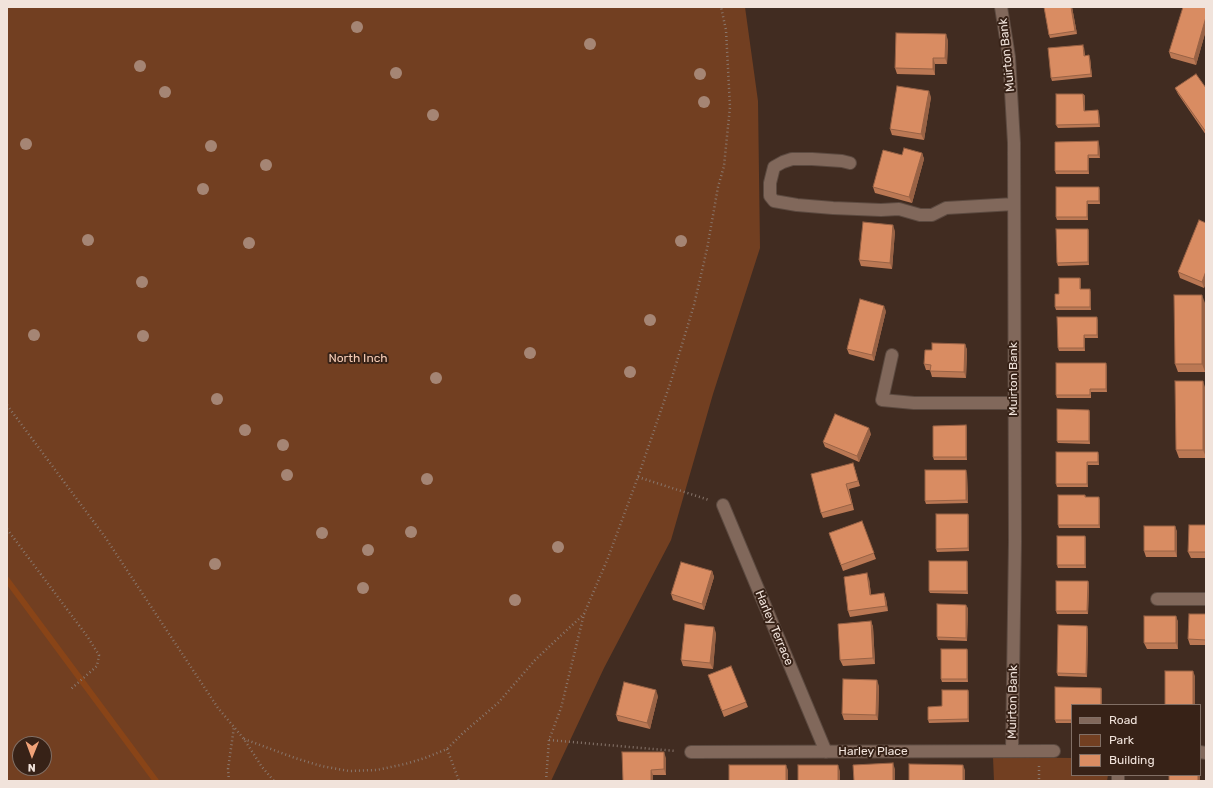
<!DOCTYPE html>
<style>
body{margin:0}
#map{position:relative;width:1213px;height:788px;overflow:hidden;background:#412c21;font-family:Rubik,sans-serif}
canvas{display:block}
.frame{position:absolute;inset:0;border:8px solid #f1e3db;pointer-events:none}
.legend{position:absolute;left:1071px;top:704px;width:130px;height:72px;box-sizing:border-box;background:#372217;border:1px solid #816f65;margin:0;padding:5px 7px;list-style:none;font-size:12px;color:#f1e3db}
.legend li{display:flex;align-items:center;gap:8px;height:20px}
.legend b{width:20px;border:1px solid #816f65}
.north{position:absolute;left:12px;top:736px;width:40px;height:40px;box-sizing:border-box;background:#372217;border:1px solid #816f65;border-radius:50%;rotate:181deg;font-size:11px;font-weight:700;line-height:16px;text-align:center;color:#f1e3db}
.north::after{content:'';display:block;margin:auto;width:14px;height:18px;background:#f0a278;clip-path:polygon(50% 0,100% 100%,50% 72%,0 100%)}
</style>
<div id="map">
<canvas width="1213" height="788"></canvas>
<div class="frame"></div>
<ul class="legend">
<li><b style="height:5px;background:#81685b"></b>Road</li>
<li><b style="height:11px;background:#723f21"></b>Park</li>
<li><b style="height:11px;background:#d98c62"></b>Building</li>
</ul>
<div class="north">N</div>
</div>
<script>
const context = document.querySelector('canvas').getContext('2d');
context.lineJoin = 'round';
function fillPath(path, color) {
  context.fillStyle = color;
  context.fill(path, 'evenodd');
}
function shape(rows) {
  const path = new Path2D();
  for (const r of rows) {
    path.moveTo(r[0], r[1]);
    for (let i = 2; i < r.length; i += 2) path.lineTo(r[i], r[i + 1]);
  }
  return path;
}
function trace(path, color, width, dash) {
  context.strokeStyle = color;
  context.lineWidth = width;
  context.lineCap = dash ? 'butt' : 'round';
  context.setLineDash(dash || []);
  context.stroke(path);
}
function write(font, color, halo, rows, align = 'center') {
  context.font = font + ' Rubik,sans-serif';
  context.lineWidth = 4;
  context.setLineDash([]);
  context.textBaseline = 'middle';
  context.strokeStyle = halo;
  context.fillStyle = color;
  for (const [text, x, y, turn = 0] of rows) {
    context.save();
    context.translate(x, y);
    context.rotate((+turn || 0) * Math.PI / 180);
    context.textAlign = isNaN(turn) ? turn : align;
    if (halo) context.strokeText(text, 0, 0);
    context.fillText(text, 0, 0);
    context.restore();
  }
}
fillPath(shape([
 [7,7,745,7,758,101,760,248,713,394,671,540,604,668,551,781,7,781],
 [20,744,44,744,44,768,20,768],
 [993,757,1072,758,1072,775,1108,775,1107,781,994,781]
]), '#723f21');
trace(shape([
 [7,580,156,781]
]), '#894417', 6);
const minor = shape([
 [1001,7,1009,57,1014,143,1015,542,1012,751],
 [850,163,842,161,812,159,792,159,783,162,774,167,770,183,770,196,774,201,797,205,833,208,881,210,899,209,920,215,932,215,946,208,1014,204],
 [892,355,882,400,914,403,1014,403],
 [723,505,826,752],
 [1157,599,1206,599],
 [691,752,1054,751],
 [1200,752,1206,753],
 [1118,781,1118,775]
]);
trace(minor, '#5c4a40', 14);
trace(shape([
 [7,405,105,537,218,708,244,739,262,767,274,781],
 [638,477,709,500],
 [7,529,87,636,99,655,97,666,71,689],
 [244,739,295,758,321,766,349,771,377,770,405,764,425,758,447,749,463,733,498,703,536,659,584,614,608,558,638,477,670,384,694,305,707,249,718,187,724,166,730,107,726,30,721,7],
 [549,740,676,751],
 [447,749,459,781],
 [1039,766,1039,781],
 [229,781,228,769,234,727],
 [546,781,549,740,561,708,584,614]
]), '#89776d', 2.5, [1, 3]);
trace(minor, '#81685b', 12);
context.fillStyle = '#a58574';
for (const [x, y] of [
 [357,27],
 [590,44],
 [140,66],
 [396,73],
 [700,74],
 [165,92],
 [704,102],
 [433,115],
 [26,144],
 [211,146],
 [266,165],
 [203,189],
 [88,240],
 [681,241],
 [249,243],
 [142,282],
 [650,320],
 [34,335],
 [143,336],
 [530,353],
 [630,372],
 [436,378],
 [217,399],
 [245,430],
 [283,445],
 [287,475],
 [427,479],
 [411,532],
 [322,533],
 [558,547],
 [368,550],
 [215,564],
 [363,588],
 [515,600]
]) {
  context.beginPath();
  context.arc(x, y, 6, 0, 2 * Math.PI);
  context.fill();
}
fillPath(shape([
 [1044,7,1072,7,1077,34,1050,38,1049,35],
 [1206,7,1206,30,1196,65,1171,58,1169,52],
 [948,40,947,64,935,64,935,75,897,74,895,68],
 [1084,47,1085,56,1090,58,1092,77,1052,81,1051,78],
 [1175,88,1206,88,1206,135,1178,94],
 [1083,94,1085,96,1085,111,1099,113,1100,127,1058,128,1056,125],
 [931,97,924,140,892,135,890,129],
 [1098,141,1099,144,1100,158,1089,158,1089,174,1056,174,1055,171],
 [922,153,924,159,912,203,875,193,873,187,902,155],
 [1100,190,1100,204,1088,204,1088,220,1057,220,1056,217],
 [1206,223,1206,282,1204,288,1180,278,1178,272],
 [1088,229,1089,232,1089,265,1058,266,1057,263],
 [895,231,892,269,861,266,859,260],
 [1080,278,1081,280,1081,289,1091,292,1091,310,1056,310,1055,307,1059,294],
 [1205,303,1205,372,1178,372,1175,364],
 [886,311,874,361,849,354,847,349],
 [1098,320,1098,338,1085,338,1085,351,1059,351,1058,348],
 [965,344,967,350,966,378,932,377,930,370,926,370,924,364,932,350],
 [1107,366,1107,392,1091,392,1091,398,1057,398,1056,395],
 [1206,390,1206,458,1179,458,1176,450],
 [1090,412,1090,444,1058,443,1057,441],
 [966,425,967,428,967,460,934,460,933,457],
 [871,434,859,462,825,447,823,442],
 [1056,452,1099,455,1099,465,1088,465,1088,487,1057,487,1056,484],
 [853,463,860,486,849,489,854,510,823,518,821,513],
 [967,473,968,503,926,504,925,501],
 [1085,495,1086,497,1100,500,1100,528,1059,528,1058,525],
 [968,514,969,517,969,551,937,552,936,549],
 [862,521,876,559,843,571,829,533],
 [1206,525,1206,558,1191,558,1188,552],
 [1175,526,1177,532,1177,557,1146,557,1144,551],
 [1085,536,1086,539,1086,568,1058,568,1057,565],
 [967,561,968,564,968,594,930,593,929,591],
 [712,571,714,577,704,610,673,600,671,594],
 [869,579,871,595,884,593,886,599,888,611,850,617,848,611],
 [1088,581,1089,584,1088,614,1057,614,1056,611],
 [968,608,967,641,938,640,937,637],
 [1206,614,1206,645,1190,645,1188,639],
 [1176,616,1178,622,1178,649,1147,649,1144,643],
 [871,621,873,627,875,664,843,666,840,660],
 [1088,629,1087,677,1058,676,1057,673],
 [716,633,713,669,683,666,681,660],
 [967,649,968,652,968,682,942,682,941,679],
 [710,681,746,702,748,707,724,717],
 [879,686,878,720,844,720,842,714],
 [1055,687,1101,688,1102,690,1102,705,1072,705,1072,723,1056,723,1055,720],
 [969,692,969,722,929,723,928,720,942,706],
 [658,696,650,729,618,721,616,715],
 [666,758,666,775,653,775,623,781]
]), '#bb7854');
fillPath(shape([
 [1071,7,1072,7,1077,34,1075,31],
 [1206,17,1206,30,1196,65,1194,59],
 [946,34,948,40,947,64,945,58],
 [1089,55,1090,58,1092,77,1091,74],
 [933,58,935,64,935,75,933,69],
 [929,91,931,97,924,140,921,134],
 [1083,94,1085,96,1085,114,1084,111],
 [1098,110,1099,113,1100,127,1099,124],
 [1098,141,1099,144,1100,158,1098,155],
 [922,153,924,159,912,203,909,197],
 [1088,155,1089,158,1089,174,1088,171],
 [1099,187,1100,190,1100,204,1099,201],
 [1087,201,1088,204,1088,220,1087,217],
 [893,225,895,231,892,269,890,263],
 [1088,229,1089,232,1089,265,1088,262],
 [1206,271,1206,282,1204,288,1202,282],
 [1080,278,1081,280,1081,292,1080,289],
 [1090,289,1091,292,1091,310,1090,307],
 [1202,295,1205,303,1205,372,1202,364],
 [884,306,886,311,874,361,872,355],
 [1097,317,1098,320,1098,338,1097,335],
 [1084,335,1085,338,1085,351,1084,348],
 [965,344,967,350,966,378,964,372],
 [1106,363,1107,366,1107,392,1106,389],
 [1203,381,1206,390,1206,457,1203,450],
 [1089,410,1090,412,1090,444,1089,441],
 [966,425,967,428,967,460,966,457],
 [869,428,871,434,859,462,857,456],
 [1098,452,1099,455,1099,465,1098,462],
 [1087,462,1088,465,1088,487,1087,484],
 [966,470,967,473,968,503,966,500],
 [1099,497,1100,500,1100,528,1099,525],
 [968,514,969,517,969,551,968,548],
 [1175,526,1177,532,1177,557,1175,551],
 [1085,536,1086,539,1086,568,1085,565],
 [967,561,968,564,968,594,967,591],
 [712,571,714,577,704,610,702,604],
 [867,573,869,579,872,601,870,595],
 [1088,581,1089,584,1088,614,1087,611],
 [884,593,886,599,888,611,886,606],
 [966,605,968,608,967,641,966,638],
 [1176,616,1178,622,1178,649,1176,643],
 [871,621,873,627,875,664,873,658],
 [1087,626,1088,629,1087,677,1086,674],
 [714,627,716,633,713,669,710,663],
 [967,649,968,652,968,682,967,679],
 [1193,671,1195,676,1195,705,1193,705],
 [877,680,879,686,878,720,876,715],
 [1101,688,1102,690,1102,705,1101,705],
 [656,690,658,696,650,729,647,723],
 [968,690,969,692,969,722,968,719],
 [664,752,666,758,666,775,664,769],
 [1200,762,1200,781,1198,781,1198,775,1200,775],
 [893,763,895,769,895,781,893,781],
 [786,765,788,770,788,781,786,781],
 [838,765,840,771,840,781,838,781],
 [963,765,965,770,965,781,963,781],
 [651,770,653,775,653,781,651,781]
]), '#986245');
const building = shape([
 [1044,7,1071,7,1075,31,1049,35,1044,7],
 [1183,7,1206,7,1206,17,1194,59,1169,52,1183,7],
 [896,33,946,34,945,58,933,58,933,69,895,68,896,33],
 [1083,45,1084,56,1089,55,1091,74,1051,78,1048,48,1083,45],
 [1196,74,1206,88,1206,132,1175,88,1196,74],
 [897,86,929,91,921,134,890,129,897,86],
 [1056,94,1083,94,1084,111,1098,110,1099,124,1056,125,1056,94],
 [1098,141,1098,155,1088,155,1088,171,1055,171,1055,142,1098,141],
 [904,148,922,153,909,197,873,187,883,150,902,155,904,148],
 [1056,187,1099,187,1099,201,1087,201,1087,217,1056,217,1056,187],
 [1199,220,1206,223,1206,271,1202,282,1178,272,1199,220],
 [863,222,893,225,890,263,859,260,863,222],
 [1056,229,1088,229,1088,262,1057,263,1056,229],
 [1059,278,1080,278,1080,289,1090,289,1090,307,1055,307,1055,294,1059,294,1059,278],
 [1174,295,1202,295,1202,364,1175,364,1174,295],
 [860,299,884,306,872,355,847,349,860,299],
 [1057,317,1097,317,1097,335,1084,335,1084,348,1058,348,1057,317],
 [932,343,965,344,964,372,930,371,931,365,924,364,925,350,932,350,932,343],
 [1056,363,1106,363,1106,389,1090,389,1090,395,1056,395,1056,363],
 [1175,381,1203,381,1203,450,1176,450,1175,381],
 [1057,409,1089,410,1089,441,1057,441,1057,409],
 [835,414,869,428,857,456,823,442,835,414],
 [966,425,966,457,933,457,933,426,966,425],
 [1056,452,1098,452,1098,462,1087,462,1087,484,1056,484,1056,452],
 [853,463,858,481,846,484,852,504,821,513,811,474,853,463],
 [925,470,966,470,966,500,925,501,925,470],
 [1058,495,1085,495,1085,497,1099,497,1099,525,1058,525,1058,495],
 [936,514,968,514,968,548,936,549,936,514],
 [862,521,874,553,841,565,829,533,862,521],
 [1189,525,1206,525,1206,552,1188,552,1189,525],
 [1144,526,1175,526,1175,551,1144,551,1144,526],
 [1057,536,1085,536,1085,565,1057,565,1057,536],
 [929,561,967,561,967,591,929,591,929,561],
 [681,562,712,571,702,604,671,594,681,562],
 [867,573,870,595,884,593,886,606,848,611,844,577,867,573],
 [1056,581,1088,581,1087,611,1056,611,1056,581],
 [937,604,966,605,966,638,937,637,937,604],
 [1189,614,1206,614,1206,640,1188,639,1189,614],
 [1144,616,1176,616,1176,643,1144,643,1144,616],
 [871,621,873,658,840,660,838,624,871,621],
 [685,624,714,627,710,663,681,660,685,624],
 [1058,625,1087,626,1086,674,1057,673,1058,625],
 [941,649,967,649,967,679,941,679,941,649],
 [731,666,746,702,722,711,708,675,731,666],
 [1165,671,1193,671,1193,705,1165,705,1165,671],
 [843,679,877,680,876,715,842,714,843,679],
 [624,682,656,690,647,723,616,715,624,682],
 [1055,687,1101,688,1101,705,1072,705,1072,720,1055,720,1055,687],
 [942,690,968,690,968,719,928,720,928,707,942,706,942,690],
 [622,752,664,752,664,769,651,770,651,781,623,781,622,752],
 [893,763,893,781,854,781,853,765,893,763],
 [909,764,963,765,963,781,909,781,909,764],
 [729,765,786,765,786,781,729,781,729,765],
 [798,765,838,765,838,781,798,781,798,765],
 [1169,775,1198,775,1198,781,1169,781,1169,775]
]);
fillPath(building, '#d98c62');
trace(building, '#986245', 1);
write('12px', '#f1e3db', '#372217', [
 ["Muirton Bank",1007,55,-96],
 ["Muirton Bank",1014,379,-90],
 ["Harley Terrace",774,628,67],
 ["Muirton Bank",1013,702,-89],
 ["Harley Place",873,752]
]);
write('12px', '#f7cdb7', '#372217', [
 ["North Inch",358,359]
]);
</script>
